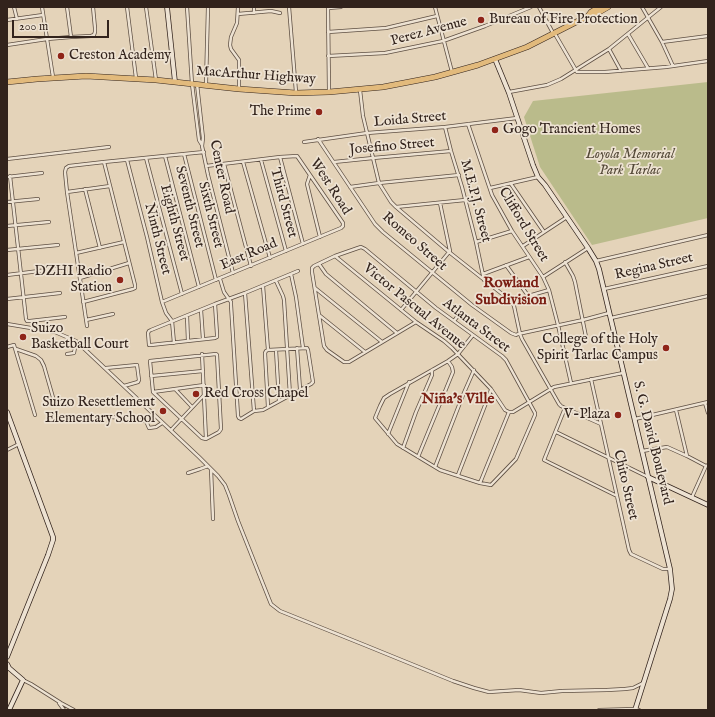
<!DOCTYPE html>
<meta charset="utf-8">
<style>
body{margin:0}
#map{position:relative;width:715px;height:717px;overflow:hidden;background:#e4d3b9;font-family:"IM FELL English",serif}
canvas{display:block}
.frame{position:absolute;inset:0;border:8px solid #32231c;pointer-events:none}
.scale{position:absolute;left:12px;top:20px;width:97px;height:18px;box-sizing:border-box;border:2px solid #32231c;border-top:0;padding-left:5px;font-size:12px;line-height:14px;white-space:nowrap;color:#32231c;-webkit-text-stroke:3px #ede2d2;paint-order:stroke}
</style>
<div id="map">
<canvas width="715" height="717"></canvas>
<div class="frame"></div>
<div class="scale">200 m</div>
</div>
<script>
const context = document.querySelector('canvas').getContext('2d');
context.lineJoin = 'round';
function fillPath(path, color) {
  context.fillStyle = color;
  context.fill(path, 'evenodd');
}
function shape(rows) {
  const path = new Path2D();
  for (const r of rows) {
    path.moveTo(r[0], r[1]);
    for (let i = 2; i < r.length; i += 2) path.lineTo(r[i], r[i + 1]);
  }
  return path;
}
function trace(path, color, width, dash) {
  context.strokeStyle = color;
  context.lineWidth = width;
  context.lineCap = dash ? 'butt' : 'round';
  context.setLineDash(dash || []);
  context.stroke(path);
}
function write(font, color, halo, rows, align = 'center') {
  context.font = font + ' "IM FELL English",serif';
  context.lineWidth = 3.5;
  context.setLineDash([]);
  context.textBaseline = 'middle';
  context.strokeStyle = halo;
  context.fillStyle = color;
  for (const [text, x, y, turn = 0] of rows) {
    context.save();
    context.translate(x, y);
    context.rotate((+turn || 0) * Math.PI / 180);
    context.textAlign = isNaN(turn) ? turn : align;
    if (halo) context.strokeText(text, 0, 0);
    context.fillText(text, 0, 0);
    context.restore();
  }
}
fillPath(shape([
 [708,82,708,218,592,245,540,167,524,117,533,101]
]), '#babb8b');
const street = shape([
 [14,7,17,19],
 [42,7,53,77],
 [67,7,71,37],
 [127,7,136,78],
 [146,7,156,80],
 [187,7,192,84,199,140,202,145],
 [238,7,237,23,231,37,230,45,231,49,239,60,239,88],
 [254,7,254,13],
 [289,7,296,92],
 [328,7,329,91],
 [435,7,452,72],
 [539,7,553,33],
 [642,7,662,42,673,66],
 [328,8,341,7],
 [238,14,271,11,280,13],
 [7,20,43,15],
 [328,32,386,28,437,16],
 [555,34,577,72,605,72,666,67,708,61],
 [628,34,648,68],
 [662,42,708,36],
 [7,45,47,39,71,37,91,36,94,35,95,32,95,28,93,7],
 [609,49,621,71],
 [328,56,385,53,443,41,485,26,531,7],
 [197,84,203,138,202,146,208,175,233,273],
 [206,84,208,7],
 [360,90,363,116,379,183,391,202,396,207,449,252,511,301,514,306,520,334,522,339,559,404,561,406,565,408,601,424],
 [509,92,547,85,561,79,609,49,661,7],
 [468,124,492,195,512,231,543,277,549,290,558,325,571,383],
 [445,127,451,151,462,187,476,242,484,280],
 [318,139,375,224,383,232,455,291,472,305,511,333,516,335,518,334,583,320,609,313],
 [304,142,367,133,445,127,517,118],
 [184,154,216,280],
 [165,156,199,287],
 [280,157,303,244],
 [146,158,182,294],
 [7,159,109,147],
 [127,160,147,237,162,302,166,313,172,321,174,343],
 [261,160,286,251],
 [243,162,270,258],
 [334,162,373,158,451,151],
 [224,164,251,266],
 [310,175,307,184,320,237],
 [10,176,26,319,27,321,30,321,65,317],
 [7,177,42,173],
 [511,184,544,232],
 [350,187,379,183,459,175],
 [490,188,538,177],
 [85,189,100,248],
 [67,192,110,186],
 [7,202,38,199],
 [396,207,465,200],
 [7,226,49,222],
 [476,242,512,231],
 [523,246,567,217],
 [7,250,58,245],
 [76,253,124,242],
 [335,256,416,322,444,341,452,348,491,389,505,410,509,412],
 [596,261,708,235],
 [565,262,573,276,575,282,586,337],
 [319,264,326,274,397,333],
 [506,265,529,297],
 [291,274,296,297,303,348],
 [483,274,529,257],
 [7,275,63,268],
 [543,277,588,248],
 [80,278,129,263],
 [220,279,224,292,231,302,231,305,238,416,239,418,241,419,254,411,263,410,311,384,313,382,308,350,307,348,268,350],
 [276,281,283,296,284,300,290,395],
 [263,286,268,350,266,351,265,353,268,407],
 [315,288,382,342],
 [604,289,708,266],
 [245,293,254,411],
 [7,299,60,293],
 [511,301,549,290],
 [83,302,133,289,135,288,135,285,104,162],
 [162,302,341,228,343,226,343,223,297,156,280,157,206,166],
 [215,304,217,334,217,337,215,338,151,345,149,345,148,333,149,331,151,330,215,304,245,293,298,271],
 [201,310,203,339],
 [401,310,450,251,440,203],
 [319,315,365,352],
 [187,316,188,341],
 [611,318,708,296],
 [86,320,113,314],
 [454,321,460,313],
 [416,322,349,362,344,362,327,350,324,346,312,272,312,268,314,266,335,256,358,248,361,247,365,249,436,308,502,356,506,360,535,413,535,415,516,459,491,485,480,483,440,470,435,467,397,444,375,418,380,406,384,398,390,394,448,361,458,354,473,335],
 [7,324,55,332,76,341,199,457,218,476,225,485,229,495,238,521,269,599,271,604,280,611,367,646,453,681,474,688,489,692,519,690,541,693,562,691,607,690,625,689,633,688,643,683],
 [87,326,67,192,65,172,66,168,69,166,104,162,204,152],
 [7,347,14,345,35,415],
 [297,348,300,389],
 [16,349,36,356,41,360,44,366,54,401],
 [276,350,279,401],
 [67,354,74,353,76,342],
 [202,354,206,439],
 [106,368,137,365,139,380,138,382,124,386],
 [151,376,203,371],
 [591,379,629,550,631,554,663,569,670,569],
 [175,389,192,407],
 [153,392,202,438,206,439,219,432,221,429,217,355,216,354,150,361,153,392,204,385],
 [705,403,708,413],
 [565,408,544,460,617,496],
 [676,410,687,456],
 [509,412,513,412,554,387,623,373],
 [103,416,146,421,149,428,156,427,162,423],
 [635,419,708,402],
 [171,430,204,395],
 [556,432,648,477],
 [388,434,409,382],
 [403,448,416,412,432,375,432,370],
 [7,450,19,444],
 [642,451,667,447,687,456,706,466,708,465],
 [418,457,453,372,452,367,448,361],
 [435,467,463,395,474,370],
 [211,469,213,519],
 [188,473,200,469,208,466],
 [458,475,491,390],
 [480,483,509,412],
 [692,497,706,466],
 [23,680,31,684,61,703,74,710],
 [59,703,64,710],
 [599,710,635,709,639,710]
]);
const secondary = shape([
 [167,7,175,82],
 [495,59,509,93,533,165,538,177,545,185,588,248,596,261,599,269,670,569,672,589,670,599,635,710],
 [7,412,53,537,53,540,48,555,7,657],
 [648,477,708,505],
 [7,664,9,668,23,680,9,710]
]);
const highway = shape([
 [588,16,591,12,599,7],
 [7,82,37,79,86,76,156,80,239,89,296,93,329,92,383,87,435,77,478,65,527,47,588,16,594,15,608,7]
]);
trace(street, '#5e4f43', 4);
trace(secondary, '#32231c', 5.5);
trace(highway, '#32231c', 6);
trace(street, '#ede2d2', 2.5);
trace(secondary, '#ede2d2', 4);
trace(highway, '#e2ba7c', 5);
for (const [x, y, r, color] of [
 [481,20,4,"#8f2418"],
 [61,56,4,"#8f2418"],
 [319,112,4,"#8f2418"],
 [495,130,4,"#8f2418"],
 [120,280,4,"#8f2418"],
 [23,337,4,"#8f2418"],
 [666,348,4,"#8f2418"],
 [196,394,4,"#8f2418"],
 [163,411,4,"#8f2418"],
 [618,415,4,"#8f2418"]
]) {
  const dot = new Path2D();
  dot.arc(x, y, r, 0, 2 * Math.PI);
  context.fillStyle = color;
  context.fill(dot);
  trace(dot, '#ede2d2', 1.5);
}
write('14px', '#32231c', '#ede2d2', [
 ["Bureau of Fire Protection",489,20],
 ["Creston Academy",69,56],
 ["The Prime",311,112,"right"],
 ["Gogo Trancient Homes",503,130],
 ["DZHI Radio",112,272,"right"],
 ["Station",112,288,"right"],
 ["Suizo",31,329],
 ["Basketball Court",31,345],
 ["College of the Holy",658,340,"right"],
 ["Spirit Tarlac Campus",658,356,"right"],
 ["Red Cross Chapel",204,394],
 ["Suizo Resettlement",155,403,"right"],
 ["Elementary School",155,419,"right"],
 ["V-Plaza",610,415,"right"]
], 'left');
write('14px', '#32231c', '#ede2d2', [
 ["Perez Avenue",429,32,-15],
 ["MacArthur Highway",256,76,4],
 ["Loida Street",410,120,-5],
 ["Josefino Street",392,147,-5],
 ["Center Road",221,177,78],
 ["West Road",330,187,57],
 ["M.E.P.J. Street",475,201,75],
 ["Third Street",283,203,75],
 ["Seventh Street",189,207,76],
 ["Sixth Street",210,215,76],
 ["Eighth Street",174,223,75],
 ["Clifford Street",523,225,59],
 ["Ninth Street",157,239,76],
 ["Romeo Street",414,242,41],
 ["East Road",249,255,-23],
 ["Regina Street",654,267,-13],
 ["Victor Pascual Avenue",414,307,39],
 ["Atlanta Street",476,326,37],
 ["S. G. David Boulevard",652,443,76],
 ["Chito Street",625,485,77]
]);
write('italic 14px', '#544938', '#ede2d2', [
 ["Loyola Memorial",630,155],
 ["Park Tarlac",630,171]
]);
write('bold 15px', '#7a1f14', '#ede2d2', [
 ["Rowland",511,284],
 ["Subdivision",511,301],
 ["Niña's Ville",458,400]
]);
</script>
